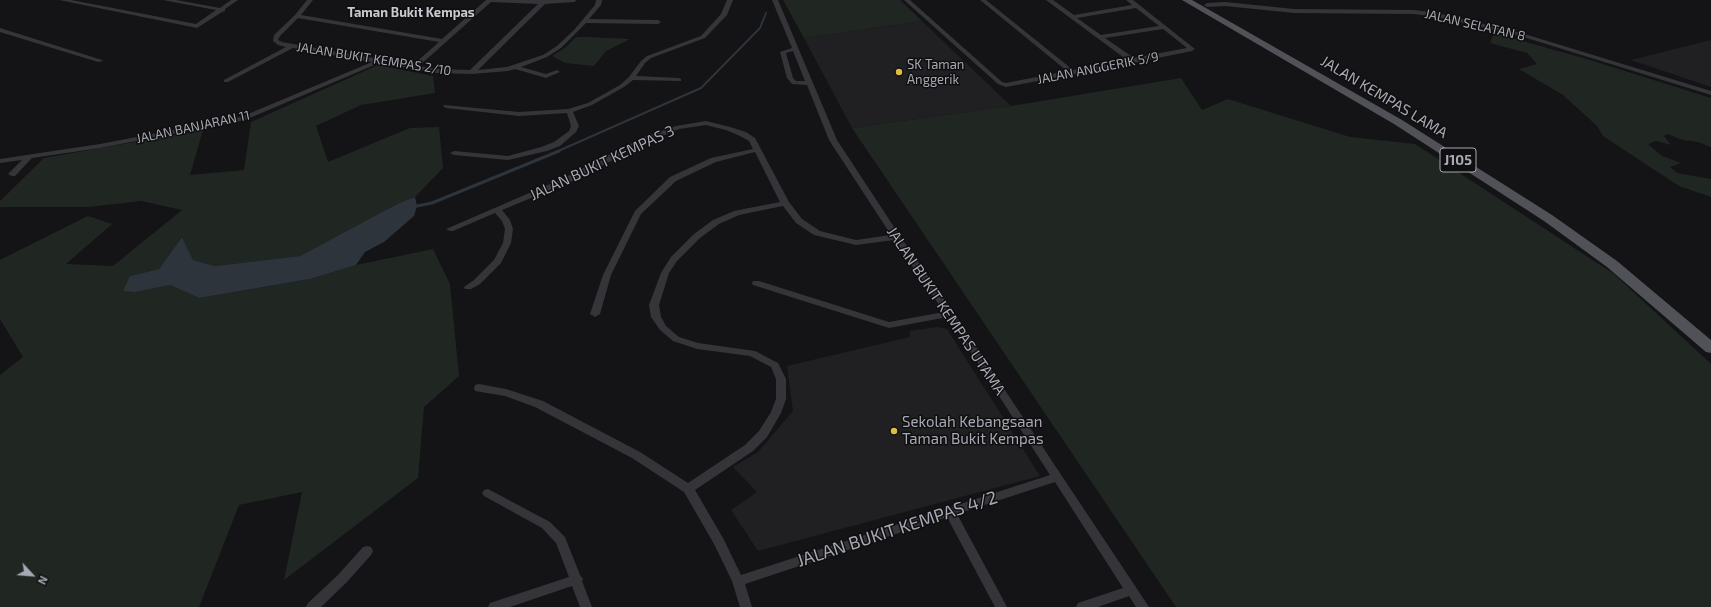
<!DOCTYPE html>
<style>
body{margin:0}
#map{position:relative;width:1711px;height:607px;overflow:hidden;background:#141315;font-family:"Exo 2",sans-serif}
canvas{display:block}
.north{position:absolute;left:12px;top:555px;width:40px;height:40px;-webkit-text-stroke:3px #0f0f10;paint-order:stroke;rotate:116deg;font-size:11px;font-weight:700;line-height:16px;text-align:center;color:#a7a9b4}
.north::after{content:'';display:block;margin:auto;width:14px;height:18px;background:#a7a9b4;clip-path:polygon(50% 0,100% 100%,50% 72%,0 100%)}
</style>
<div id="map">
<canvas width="1711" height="607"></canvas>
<div class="north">N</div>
</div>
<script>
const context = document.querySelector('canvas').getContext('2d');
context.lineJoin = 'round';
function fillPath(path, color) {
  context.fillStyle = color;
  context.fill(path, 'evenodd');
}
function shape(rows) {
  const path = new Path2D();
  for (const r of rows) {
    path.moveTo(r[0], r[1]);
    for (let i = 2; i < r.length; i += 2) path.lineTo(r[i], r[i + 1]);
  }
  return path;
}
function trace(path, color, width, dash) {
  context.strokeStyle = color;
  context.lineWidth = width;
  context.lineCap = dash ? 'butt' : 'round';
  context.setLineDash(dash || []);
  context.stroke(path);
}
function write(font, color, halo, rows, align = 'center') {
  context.font = font + ' "Exo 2",sans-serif';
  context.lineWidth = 3;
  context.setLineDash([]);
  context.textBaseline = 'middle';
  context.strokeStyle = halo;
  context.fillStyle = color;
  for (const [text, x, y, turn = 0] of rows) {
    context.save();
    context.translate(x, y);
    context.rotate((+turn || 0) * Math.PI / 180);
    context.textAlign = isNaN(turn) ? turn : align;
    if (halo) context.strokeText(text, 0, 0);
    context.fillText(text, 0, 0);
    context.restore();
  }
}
fillPath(shape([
 [922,21,1011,106,852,128,804,38],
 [1711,40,1711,87,1631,60],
 [937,327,947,329,1040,476,758,551,731,510,757,492,733,467,758,452,793,411,787,366,910,337,910,331]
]), '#202022');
fillPath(shape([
 [783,0,900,0,922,21,804,38],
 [1494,33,1590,60,1711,98,1711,147,1698,142,1683,140,1667,134,1664,136,1671,145,1656,141,1648,144,1662,156,1681,163,1670,167,1677,173,1711,179,1711,197,1679,186,1603,136,1597,126,1563,95,1519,69,1537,64,1527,53,1490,43],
 [576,37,588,37,630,39,606,51,594,66,565,63,552,56,566,47],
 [378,65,433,76,435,93,361,105,316,126,328,162,410,128,439,127,443,168,415,197,399,203,300,256,215,266,193,260,182,237,159,269,130,276,136,292,170,285,199,298,310,279,356,265,433,249,450,284,459,376,424,407,418,478,284,580,302,492,239,505,199,607,0,607,0,375,23,357,0,319,0,260,88,216,112,224,66,264,113,266,182,210,141,201,89,207,0,207,0,201,44,158,203,130,190,175,244,170,251,122],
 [1181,78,1202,110,1228,99,1350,137,1415,144,1614,274,1711,364,1711,607,1176,607,852,128,1011,106]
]), '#202722');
fillPath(shape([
 [415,197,417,206,414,216,384,242,365,252,356,265,310,279,199,298,170,285,136,292,123,291,130,276,159,269,182,237,193,260,215,266,300,256,399,203]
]), '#2e343c');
trace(shape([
 [556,152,701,88,760,28,766,13]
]), '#2e343c', 2);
trace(shape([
 [417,206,432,203,559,151]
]), '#2e343c', 3);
fillPath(shape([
 [59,0,71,0,196,24,216,10,163,0,176,0,220,8,231,0,238,0,225,9,225,11,222,12,197,28,59,0],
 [307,0,313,0,301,15,442,39,486,0,577,0,574,2,545,4,478,70,507,67,543,55,557,46,574,30,595,5,596,0,602,0,601,5,589,19,658,20,661,22,658,24,586,23,561,48,547,57,521,67,546,74,557,70,560,72,546,78,515,69,508,71,472,74,437,73,379,63,245,120,100,148,32,158,15,176,12,176,8,174,22,160,0,163,0,159,100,144,241,117,372,62,293,48,228,82,224,82,224,80,286,47,278,45,273,41,274,35,295,15,307,0],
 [491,2,538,4,470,70,437,69,419,66,491,2],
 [298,18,439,42,413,65,282,42,278,40,280,36,298,18],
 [727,0,733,0,727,15,705,38,651,58,645,63,636,76,679,78,681,79,681,81,633,80,624,87,592,105,573,112,579,126,576,132,560,146,547,151,508,160,454,155,450,153,454,151,508,156,541,147,554,142,569,131,571,126,567,113,519,116,446,108,443,106,444,105,519,112,568,109,588,103,620,85,629,77,641,61,647,56,701,36,721,14,727,0],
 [772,0,778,0,837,140,900,236,953,312,1149,607,1136,607,1129,596,1098,607,1076,607,1078,603,1123,588,1055,482,957,514,1007,607,995,607,947,517,745,584,752,607,740,607,732,581,714,544,684,492,632,458,535,407,505,396,475,391,474,388,475,385,479,384,506,389,543,401,640,452,688,483,745,445,759,431,771,412,776,399,776,379,771,367,750,356,697,349,673,341,660,330,651,317,649,305,661,273,671,257,694,234,713,220,734,211,780,202,755,152,716,162,676,181,641,214,611,275,600,314,595,317,590,314,603,275,635,211,670,177,711,158,753,149,749,141,740,136,726,130,706,125,679,129,650,141,570,182,502,210,510,220,513,229,511,243,501,263,480,284,471,289,465,289,464,287,474,280,494,260,503,243,505,229,502,221,495,213,453,231,450,231,446,229,564,178,644,137,676,126,706,121,730,127,746,132,755,138,789,202,802,219,820,231,856,240,891,235,829,140,807,85,792,84,787,78,780,52,792,48,772,0],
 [793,51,805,81,796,81,793,78,786,53,793,51],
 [783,206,796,223,814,235,856,245,894,240,944,312,889,322,759,281,753,281,752,283,753,285,889,328,948,317,1050,475,741,575,723,538,695,490,753,451,767,437,781,413,786,399,786,379,778,363,755,351,698,343,679,337,666,326,661,317,659,305,669,273,677,261,700,238,719,224,739,215,783,206],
 [904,0,910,0,1002,82,1006,83,1067,71,980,0,986,0,1073,70,1127,60,1046,0,1053,0,1074,15,1132,5,1126,0,1133,0,1195,49,1192,51,1133,63,1006,87,998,84,904,0],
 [1136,8,1159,26,1101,35,1077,18,1136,8],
 [1163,29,1187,48,1134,58,1105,38,1163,29],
 [1225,2,1294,9,1414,10,1437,13,1521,33,1711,91,1711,95,1517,35,1437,17,1414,14,1294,13,1225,6,1207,7,1204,5,1207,3,1225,2],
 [0,28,102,60,103,61,98,62,0,32,0,28],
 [488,489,550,522,565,537,580,575,583,579,582,581,592,607,580,607,572,586,510,607,488,607,490,603,569,577,556,543,542,528,484,496,482,493,484,490,488,489],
 [367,546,371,547,373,551,371,555,346,583,321,607,306,607,308,603,338,575,363,547,367,546]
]), '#353539');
fillPath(shape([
 [1182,0,1192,0,1402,120,1552,215,1617,261,1711,340,1711,353,1706,352,1607,267,1544,221,1394,124,1182,0]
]), '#515258');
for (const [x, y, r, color] of [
 [899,72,4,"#dcbc44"],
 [894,431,4,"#dcbc44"]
]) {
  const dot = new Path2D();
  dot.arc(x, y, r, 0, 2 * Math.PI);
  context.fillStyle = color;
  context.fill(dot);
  trace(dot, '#0f0f10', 1.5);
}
write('bold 13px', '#c7c8d0', '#0f0f10', [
 ["Taman Bukit Kempas",411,13]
]);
write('13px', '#a7a9b4', '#0f0f10', [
 ["JALAN SELATAN 8",1475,25,13],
 ["JALAN BUKIT KEMPAS 2/10",374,59,9],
 ["JALAN ANGGERIK 5/9",1098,68,-11],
 ["JALAN BANJARAN 11",193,127,-12]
]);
write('13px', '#a7a9b4', '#0f0f10', [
 ["SK Taman",907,65],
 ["Anggerik",907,80]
], 'left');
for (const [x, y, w] of [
 [1458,160,36]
]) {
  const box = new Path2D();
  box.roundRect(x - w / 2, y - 12, w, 24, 3);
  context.fillStyle = '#0f0f10';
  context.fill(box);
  trace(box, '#a7a9b4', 1);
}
write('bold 14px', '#a7a9b4', null, [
 ["J105",1458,160]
]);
write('15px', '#a7a9b4', '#0f0f10', [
 ["JALAN KEMPAS LAMA",1384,97,31],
 ["JALAN BUKIT KEMPAS 3",602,163,-25],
 ["JALAN BUKIT KEMPAS UTAMA",946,311,56]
]);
write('15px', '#a7a9b4', '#0f0f10', [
 ["Sekolah Kebangsaan",902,422],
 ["Taman Bukit Kempas",902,439]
], 'left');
write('18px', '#a7a9b4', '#0f0f10', [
 ["JALAN BUKIT KEMPAS 4/2",897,529,-18]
]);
</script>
